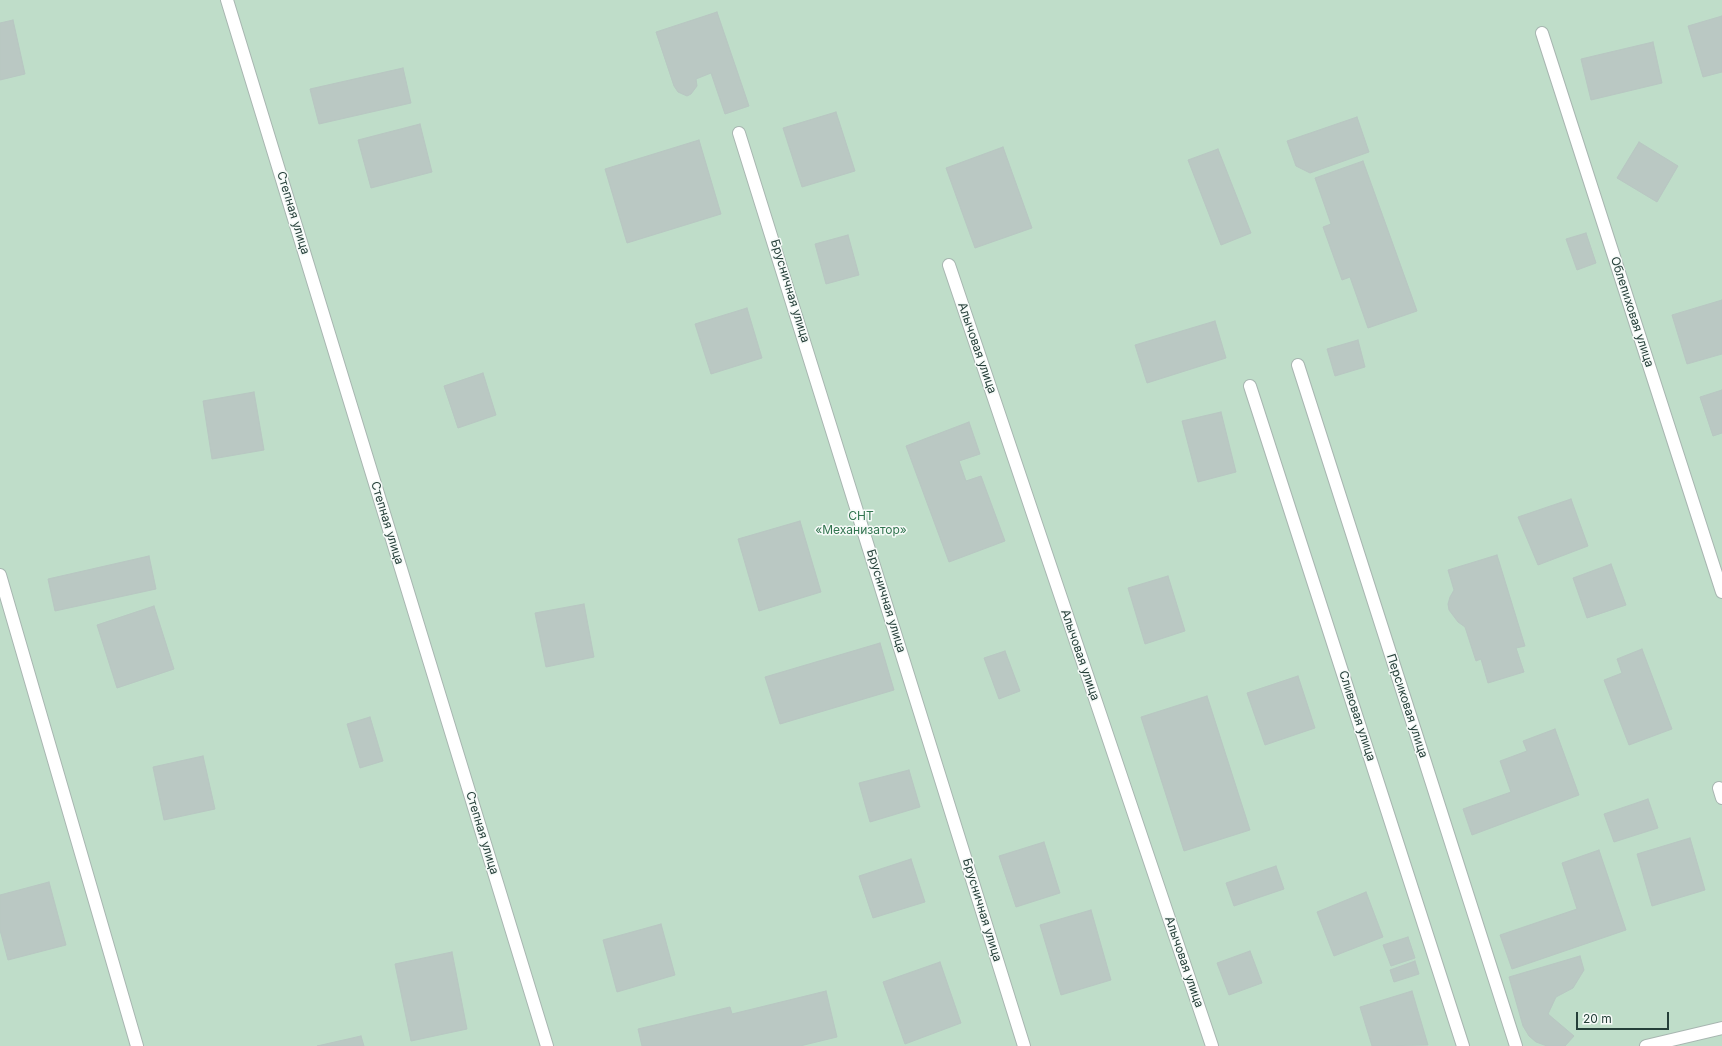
<!DOCTYPE html>
<meta charset="utf-8">
<style>
body{margin:0}
#map{position:relative;width:1722px;height:1046px;overflow:hidden;background:#e5eeea;font-family:Inter,sans-serif}
canvas{display:block}
.scale{position:absolute;left:1576px;top:1012px;width:93px;height:18px;box-sizing:border-box;border:2px solid #253f39;border-top:0;padding-left:5px;font-size:12px;line-height:14px;white-space:nowrap;color:#253f39;-webkit-text-stroke:3px #f6faf8;paint-order:stroke}
</style>
<div id="map">
<canvas width="1722" height="1046"></canvas>
<div class="scale">20 m</div>
</div>
<script>
const context = document.querySelector('canvas').getContext('2d');
context.lineJoin = 'round';
function fillPath(path, color) {
  context.fillStyle = color;
  context.fill(path, 'evenodd');
}
function shape(rows) {
  const path = new Path2D();
  for (const r of rows) {
    path.moveTo(r[0], r[1]);
    for (let i = 2; i < r.length; i += 2) path.lineTo(r[i], r[i + 1]);
  }
  return path;
}
function trace(path, color, width, dash) {
  context.strokeStyle = color;
  context.lineWidth = width;
  context.lineCap = dash ? 'butt' : 'round';
  context.setLineDash(dash || []);
  context.stroke(path);
}
function write(font, color, halo, rows, align = 'center') {
  context.font = font + ' Inter,sans-serif';
  context.lineWidth = 3;
  context.setLineDash([]);
  context.textBaseline = 'middle';
  context.strokeStyle = halo;
  context.fillStyle = color;
  for (const [text, x, y, turn = 0] of rows) {
    context.save();
    context.translate(x, y);
    context.rotate((+turn || 0) * Math.PI / 180);
    context.textAlign = isNaN(turn) ? turn : align;
    if (halo) context.strokeText(text, 0, 0);
    context.fillText(text, 0, 0);
    context.restore();
  }
}
fillPath(shape([
 [0,0,1722,0,1722,1046,0,1046]
]), '#bfddc9');
const building = shape([
 [717,12,749,106,725,114,711,73,696,79,697,86,691,94,687,96,678,92,674,86,656,32,717,12],
 [1722,16,1722,72,1703,77,1688,26,1722,16],
 [13,20,25,74,0,80,0,23,13,20],
 [1653,42,1662,83,1591,100,1581,59,1653,42],
 [403,68,411,103,319,124,310,89,403,68],
 [836,112,855,171,802,187,783,128,836,112],
 [1357,117,1369,152,1310,173,1296,166,1287,141,1357,117],
 [420,124,432,172,371,188,358,140,420,124],
 [699,140,721,214,627,243,605,169,699,140],
 [1639,142,1678,166,1657,202,1617,178,1639,142],
 [1003,147,1032,228,975,248,946,168,1003,147],
 [1218,149,1251,233,1221,245,1188,160,1218,149],
 [1363,161,1417,311,1368,328,1350,277,1342,280,1323,227,1331,224,1315,178,1363,161],
 [1586,233,1596,263,1577,270,1566,239,1586,233],
 [848,235,859,275,826,284,815,244,848,235],
 [1722,300,1722,354,1687,364,1672,315,1722,300],
 [747,308,762,358,711,374,695,324,747,308],
 [1215,321,1226,358,1147,383,1135,345,1215,321],
 [1358,340,1365,367,1335,376,1327,349,1358,340],
 [483,373,496,415,458,428,444,386,483,373],
 [1722,390,1722,433,1713,436,1700,397,1722,390],
 [254,392,264,450,212,459,203,401,254,392],
 [1221,412,1236,472,1198,482,1182,421,1221,412],
 [969,422,980,454,959,461,966,481,981,476,1005,541,949,562,906,446,969,422],
 [1571,499,1588,546,1538,565,1518,517,1571,499],
 [800,521,821,592,759,611,738,539,800,521],
 [1497,555,1525,646,1516,648,1524,672,1488,683,1481,659,1476,661,1465,627,1458,622,1449,610,1448,604,1450,597,1454,590,1448,570,1497,555],
 [149,556,156,589,55,611,48,579,149,556],
 [1611,564,1626,605,1587,618,1573,578,1611,564],
 [1168,576,1185,631,1145,644,1128,588,1168,576],
 [584,604,594,657,546,667,535,613,584,604],
 [154,606,174,669,117,688,97,625,154,606],
 [880,643,894,690,780,724,765,677,880,643],
 [1642,649,1672,729,1629,745,1604,680,1622,673,1617,659,1642,649],
 [1005,651,1020,691,999,699,984,658,1005,651],
 [1298,676,1315,728,1265,745,1247,693,1298,676],
 [1207,696,1250,830,1184,851,1141,717,1207,696],
 [370,717,383,761,360,768,347,724,370,717],
 [1555,729,1579,795,1472,835,1463,809,1511,792,1500,761,1527,751,1523,741,1555,729],
 [203,756,215,809,164,820,153,767,203,756],
 [909,770,920,807,870,822,859,783,909,770],
 [1648,799,1658,828,1614,842,1604,814,1648,799],
 [1690,838,1705,890,1652,906,1637,854,1690,838],
 [1044,842,1060,893,1016,907,999,856,1044,842],
 [1599,850,1626,930,1512,969,1500,935,1577,909,1562,863,1599,850],
 [911,859,925,902,873,918,859,876,911,859],
 [1276,866,1284,889,1234,906,1226,883,1276,866],
 [49,882,66,945,8,960,0,930,0,895,49,882],
 [1366,892,1383,937,1334,956,1317,912,1366,892],
 [1091,910,1111,980,1061,995,1040,925,1091,910],
 [661,924,675,975,617,992,603,940,661,924],
 [1408,937,1415,958,1391,966,1383,945,1408,937],
 [1250,951,1262,983,1229,995,1217,963,1250,951],
 [452,952,467,1029,411,1041,395,964,452,952],
 [1580,956,1584,970,1573,988,1556,997,1548,1014,1574,1036,1565,1046,1547,1046,1536,1042,1529,1036,1523,1026,1509,977,1580,956],
 [1415,961,1419,974,1394,982,1390,970,1415,961],
 [940,962,961,1023,905,1044,883,982,940,962],
 [826,991,837,1037,800,1046,642,1046,638,1029,730,1007,732,1014,826,991],
 [1412,991,1428,1045,1372,1046,1360,1007,1412,991],
 [361,1036,364,1046,317,1046,361,1036]
]);
fillPath(building, '#bac8c3');
trace(building, '#b8c7c2', 1);
const minor = shape([
 [227,0,547,1046],
 [1542,33,1722,592],
 [739,133,1024,1046],
 [949,265,1212,1046],
 [1298,365,1516,1046],
 [1250,386,1463,1046],
 [0,575,137,1046],
 [1719,788,1722,798],
 [1646,1046,1722,1028]
]);
trace(minor, '#a8b6b1', 14);
trace(minor, '#fff', 12);
write('12px', '#253f39', '#f6faf8', [
 ["Степная улица",293,213,73],
 ["Брусничная улица",790,291,73],
 ["Облепиховая улица",1632,312,72],
 ["Алычовая улица",977,348,71],
 ["Степная улица",387,523,73],
 ["Брусничная улица",886,601,73],
 ["Алычовая улица",1080,655,71],
 ["Персиковая улица",1407,706,72],
 ["Сливовая улица",1357,716,72],
 ["Степная улица",482,833,73],
 ["Брусничная улица",982,910,73],
 ["Алычовая улица",1184,962,71]
]);
write('12px', '#31744f', '#f6faf8', [
 ["СНТ",861,516],
 ["«Механизатор»",861,530]
]);
</script>
